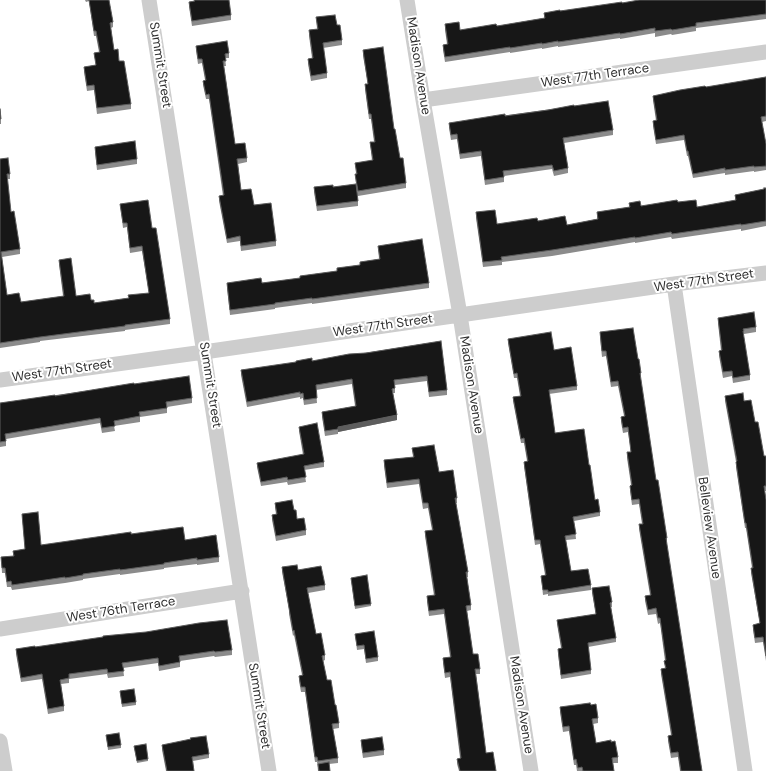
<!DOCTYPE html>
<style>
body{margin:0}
canvas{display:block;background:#fff}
</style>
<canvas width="766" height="771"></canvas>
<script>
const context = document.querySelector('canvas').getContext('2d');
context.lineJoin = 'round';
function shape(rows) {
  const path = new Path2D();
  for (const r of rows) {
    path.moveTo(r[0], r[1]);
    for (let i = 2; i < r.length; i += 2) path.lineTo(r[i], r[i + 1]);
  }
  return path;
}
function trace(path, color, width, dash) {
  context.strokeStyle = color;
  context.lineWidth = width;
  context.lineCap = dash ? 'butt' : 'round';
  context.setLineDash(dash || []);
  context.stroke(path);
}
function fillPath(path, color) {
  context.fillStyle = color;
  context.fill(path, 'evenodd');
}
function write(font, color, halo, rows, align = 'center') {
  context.font = font + ' "DM Sans",sans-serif';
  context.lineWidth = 4;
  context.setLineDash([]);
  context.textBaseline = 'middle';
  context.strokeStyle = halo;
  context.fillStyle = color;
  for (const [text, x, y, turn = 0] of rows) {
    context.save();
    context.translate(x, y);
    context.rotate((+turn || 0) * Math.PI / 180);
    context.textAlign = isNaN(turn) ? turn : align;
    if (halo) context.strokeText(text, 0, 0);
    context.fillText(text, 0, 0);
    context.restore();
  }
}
trace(shape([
 [149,0,269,771],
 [407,0,423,100,460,315,531,771],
 [423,100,766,52],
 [674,284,745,771],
 [0,380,204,352,674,284,766,273],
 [0,629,242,591],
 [0,741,5,771]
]), '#cdcdcd', 15);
fillPath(shape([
 [85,0,109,0,113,22,113,27,111,28,114,50,119,61,131,104,131,109,97,114,94,90,87,91,84,72,84,67,96,65,94,53,99,52,96,36,94,36,89,1,86,2],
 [194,0,231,15,231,20,192,26,189,7,189,2,194,1],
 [766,0,766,19,696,28,696,31,672,35,671,34,655,37,655,33,620,39,620,38,558,47,558,46,542,49,542,48,510,53,510,52,445,62,443,50,443,45,447,44,445,30,445,24,460,30,497,26,544,18,544,13,622,3],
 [316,17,337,25,342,40,342,45,323,48,327,73,327,78,311,81,308,64,308,59,312,58,309,36,309,30,317,29],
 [196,46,229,53,229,58,225,58,226,66,224,66,235,144,247,158,247,162,238,164,241,190,254,205,276,241,276,246,241,251,240,241,227,243,219,201,219,196,223,196,209,99,206,99,203,85,203,81,205,80,202,63,198,64,196,50],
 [363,50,394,129,400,158,406,183,406,188,358,196,358,206,317,211,314,192,314,187,333,187,356,184,355,174,356,174,355,163,372,161,370,142,374,142,371,119,369,119,365,89,365,84,368,84,363,56],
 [766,77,766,121,762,122,766,144,766,170,754,172,754,171,725,175,725,173,693,178,688,156,687,156,684,140,656,144,653,126,653,121,656,121,653,100,653,96],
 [574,106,613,130,613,135,564,143,568,168,568,173,554,176,552,169,504,176,504,182,485,185,481,156,460,159,457,139,451,140,449,128,449,123],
 [0,109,1,119,1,124,0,124],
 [95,147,137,159,137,164,97,170,95,152],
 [0,159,10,174,10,179,7,179,11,212,20,249,20,254,2,257,7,295,21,302,63,296,59,264,59,260,76,296,91,300,94,303,128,298,149,293,142,251,130,253,127,227,123,228,120,204,152,228,170,319,170,324,125,330,125,331,40,341,40,342,0,348],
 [766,188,766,226,741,231,741,229,672,239,671,237,635,243,635,242,552,256,502,262,502,265,483,267,476,218,476,212,497,224,538,221,567,225,597,219,597,212,629,207,629,203,641,206,678,202,697,207,735,201,735,195,764,189],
 [378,246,429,283,429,288,312,304,312,303,275,308,275,309,230,315,227,288,227,283,262,283,300,278,300,276,337,271,337,268,360,265,360,262,379,259],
 [718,318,756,327,756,332,744,334,743,336,750,375,750,380,733,383,732,376,723,378,719,356,719,351,721,351,718,323],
 [600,332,638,359,641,373,640,378,656,480,667,538,667,543,666,543,702,771,680,771,678,757,671,758,668,741,668,736,671,735,661,674,661,669,665,668,664,661,665,661,660,623,658,624,656,614,648,615,645,601,645,596,650,595,639,529,639,524,642,524,639,504,632,505,630,491,630,486,631,485,627,458,627,452,631,452,628,432,623,433,621,422,621,417,624,416,618,386,611,387,606,356,602,357,600,338],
 [508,339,554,350,577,386,577,390,549,394,555,433,589,465,595,500,600,512,600,516,574,521,576,539,566,540,571,571,591,585,591,590,548,596,548,594,543,595,541,576,545,575,540,544,535,545,524,466,524,462,527,461,524,443,521,443,513,401,513,397,520,396,517,378,514,378,508,343],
 [441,341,447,390,447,395,429,397,427,381,395,385,395,393,393,393,397,420,338,432,338,434,325,436,322,417,322,412,355,406,352,384,316,390,317,403,304,405,303,398,300,399,300,397,247,407,241,375,241,370,312,361],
 [134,384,192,398,192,403,167,407,167,413,140,417,140,422,114,426,115,431,102,433,100,423,6,439,6,446,0,447,0,403],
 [725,396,744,401,755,422,764,456,766,456,766,491,765,491,766,500,766,661,763,642,755,643,753,630,753,625,760,624,751,573,751,568,752,568,746,528,745,528,736,467,736,462,725,401],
 [299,427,324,462,324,467,304,470,306,482,288,485,287,482,261,486,257,467,257,463,303,455,299,431],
 [412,448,439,472,457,498,457,503,456,503,468,572,468,577,467,577,471,605,471,610,467,611,473,654,480,669,480,674,476,674,486,753,496,771,459,771,457,764,457,759,460,758,450,677,445,678,443,663,443,658,450,657,444,614,429,616,427,602,427,596,434,596,425,536,425,531,432,530,428,508,423,509,419,484,387,488,384,466,384,460,413,457],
 [275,503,294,510,297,519,306,530,306,535,276,541,272,520,272,515,276,514,275,508],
 [22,514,41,545,131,534,185,540,219,557,219,562,197,565,197,564,164,568,164,569,120,575,120,574,83,579,83,580,65,583,12,590,11,587,7,587,5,573,2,573,1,557,13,556,13,551,25,549],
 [282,567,298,570,325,585,325,590,308,593,316,634,325,655,325,660,323,661,327,680,335,705,339,723,339,728,333,729,338,758,338,763,329,764,330,771,318,771,317,762,315,762,305,692,301,692,299,681,299,676,302,675,294,635,293,636,289,614,289,609,282,572],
 [351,578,371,604,371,606,355,609],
 [592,588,612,602,612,607,611,607,616,638,616,642,588,647,591,670,591,674,561,679,558,653,558,649,561,648,557,624,557,620,596,614,592,593],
 [355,634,378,657,378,661,366,663,364,649,357,650],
 [35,647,232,650,232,655,215,657,214,656,180,661,180,667,159,671,158,663,123,668,124,676,108,678,107,674,69,679,69,683,61,684,64,706,64,711,48,714,42,679,21,682,16,654,16,649],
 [120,691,136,702,136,705,122,707],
 [591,705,598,718,598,723,593,724,596,743,618,757,618,763,613,763,614,771,577,771,576,765,574,765,569,731,563,732,560,712,560,707],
 [106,735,121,745,121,748,108,750],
 [361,740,384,750,384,755,363,758,361,745],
 [162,745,209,754,209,758,193,761,194,771,166,771,162,750],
 [134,746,148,759,148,761,137,763]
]), '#8b8b8b');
fillPath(shape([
 [397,415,397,420,338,432,338,427]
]), '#5d5d5d');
const building = shape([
 [89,0,109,0,113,22,110,23,114,50,118,49,119,61,124,61,131,104,97,108,94,85,87,86,84,67,96,65,94,53,100,52,96,31,94,31,89,0],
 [194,0,229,0,231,15,192,21,189,2,195,1,194,0],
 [639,0,766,0,766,14,696,23,696,26,672,30,671,29,655,31,655,28,620,34,620,33,558,42,558,41,542,44,542,43,510,48,510,47,445,57,443,45,448,44,445,24,459,22,460,30,496,24,497,26,545,18,544,13,560,10,560,11,622,2,622,3,639,0],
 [335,15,337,25,340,25,342,40,323,43,327,73,311,76,308,59,313,58,309,30,318,29,316,17,335,15],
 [227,41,229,53,225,54,226,61,223,61,235,144,245,143,247,158,237,159,241,190,251,189,254,205,271,203,276,241,241,246,240,236,227,239,219,196,224,195,209,94,206,95,203,81,206,80,202,59,198,59,196,46,227,41],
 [383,47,394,129,395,129,400,158,403,158,406,183,358,191,355,174,357,174,355,163,373,160,370,142,375,142,371,114,369,114,365,84,368,84,363,50,383,47],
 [766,77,766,116,761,117,766,144,766,166,754,167,754,166,725,170,725,168,693,174,688,151,687,151,684,135,656,140,653,121,657,120,653,96,680,90,705,86,706,87,766,77],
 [608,101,613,130,563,138,568,168,554,171,552,165,503,171,504,177,485,180,481,151,460,154,457,134,451,135,449,123,505,114,505,116,548,110,574,105,574,106,608,101],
 [0,109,1,119,0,119,0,109],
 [135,141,137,159,97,165,95,147,135,141],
 [8,158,10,174,7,174,11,212,14,211,20,249,1,252,7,295,19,293,21,302,64,296,59,260,71,258,76,296,90,294,91,300,94,300,94,303,129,298,128,295,149,293,142,246,130,248,127,223,123,223,120,204,148,200,152,228,156,228,170,319,125,325,125,326,40,337,0,343,0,159,8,158],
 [356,184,358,201,317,206,314,187,333,185,333,187,356,184],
 [764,188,766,188,766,221,741,225,741,224,672,234,671,232,635,238,635,237,552,250,501,257,502,260,483,262,476,212,495,210,497,224,537,218,538,221,565,216,567,225,598,219,597,212,630,207,629,203,640,201,641,206,677,200,678,202,696,200,697,207,736,200,735,195,764,189,764,188],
 [422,239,429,283,312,299,312,298,275,303,275,304,230,310,227,283,261,278,262,283,300,278,300,276,337,271,337,268,360,265,360,262,380,259,378,246,422,239],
 [754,312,756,327,743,329,744,331,743,331,750,375,733,378,732,371,723,372,719,351,722,350,718,318,754,312],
 [633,328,638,359,639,359,641,373,640,373,656,480,658,480,667,538,666,538,702,771,681,771,678,752,671,753,668,736,672,735,661,669,666,668,664,661,666,660,660,618,658,618,656,608,648,610,645,596,651,595,639,524,643,524,639,499,632,500,630,486,632,485,627,452,631,452,628,427,623,428,621,417,625,416,618,381,611,382,606,351,602,351,600,332,633,328],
 [551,332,554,350,571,347,577,386,549,390,555,433,584,429,589,465,590,465,595,500,598,499,600,512,573,517,576,534,565,536,571,571,588,569,591,585,548,592,548,590,543,590,541,576,546,575,540,540,535,540,524,462,528,461,524,438,521,439,513,397,521,396,517,373,514,374,508,339,551,332],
 [441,341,447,390,429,392,427,376,394,380,395,388,392,389,397,415,338,427,338,429,325,431,322,412,356,406,352,379,316,385,317,398,304,400,303,393,300,394,300,392,247,402,241,370,296,362,296,361,312,358,312,361,349,354,366,353,441,341],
 [189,376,192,398,166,402,167,408,139,412,140,416,114,421,115,426,102,428,100,418,5,434,6,441,0,442,0,403,55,395,55,396,134,383,134,384,189,376],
 [743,393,744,401,751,400,755,422,758,422,764,456,766,456,766,486,764,486,766,500,766,656,763,637,755,638,753,625,760,623,751,568,753,568,746,523,745,523,743,510,736,462,737,461,725,396,743,393],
 [317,423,324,462,304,466,306,477,288,480,287,477,261,482,257,463,304,454,299,427,317,423],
 [434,445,439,472,453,470,457,498,455,498,468,572,466,572,471,605,466,606,473,654,478,654,480,669,475,669,486,753,493,752,496,771,460,771,457,759,461,758,450,672,445,673,443,658,451,657,444,609,429,611,427,596,435,595,425,531,433,530,428,503,423,503,419,479,387,483,384,460,414,457,412,448,434,445],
 [292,500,294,510,296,510,297,519,304,518,306,530,276,536,272,515,277,514,275,503,292,500],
 [38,512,41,545,131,532,131,534,183,527,185,540,216,535,219,557,197,560,197,558,164,563,164,564,120,570,120,569,83,574,83,575,65,578,65,577,12,585,11,581,7,582,5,568,2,568,1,557,14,556,13,551,25,549,22,514,38,512],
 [297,565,298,570,321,566,325,585,307,588,316,634,321,633,325,655,322,656,327,680,331,680,335,705,336,705,339,723,332,724,338,758,318,761,317,757,315,757,305,687,301,687,299,676,303,675,294,630,293,631,289,608,282,567,297,565],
 [367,575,371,604,355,606,351,578,367,575],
 [609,586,612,602,610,603,616,638,588,643,591,670,561,675,558,649,562,648,557,620,596,614,592,588,609,586],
 [227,620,232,650,215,652,214,651,179,656,180,662,159,666,158,658,122,663,124,671,108,673,107,669,69,674,69,678,60,680,64,706,48,709,42,674,21,678,16,649,35,646,35,647,103,637,103,636,146,632,199,623,227,620],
 [374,631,378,657,366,659,364,645,357,646,355,634,374,631],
 [134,689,136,702,122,704,120,691,134,689],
 [590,703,591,705,596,704,598,718,592,719,596,743,611,740,611,742,615,741,618,757,612,758,614,771,583,771,582,767,578,768,576,759,574,760,569,726,563,727,560,707,590,703],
 [119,733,121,745,108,747,106,735,119,733],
 [206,736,209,754,192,757,194,771,167,771,162,745,191,739,190,738,206,736],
 [382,737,384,750,363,753,361,740,382,737],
 [146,744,148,759,137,761,134,746,146,744],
 [329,762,330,771,319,771,318,764,329,762]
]);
fillPath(building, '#171717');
trace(building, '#5d5d5d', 1);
write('13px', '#303030', '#fff', [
 ["Summit Street",160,65,81],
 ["Madison Avenue",418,66,81],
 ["West 77th Terrace",595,76,-8],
 ["West 77th Street",704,281,-8],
 ["West 77th Street",383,326,-8],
 ["West 77th Street",62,371,-8],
 ["Summit Street",210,385,81],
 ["Madison Avenue",471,385,81],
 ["Belleview Avenue",709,528,82],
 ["West 76th Terrace",121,610,-9],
 ["Madison Avenue",521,705,81],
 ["Summit Street",259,706,81]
]);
</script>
